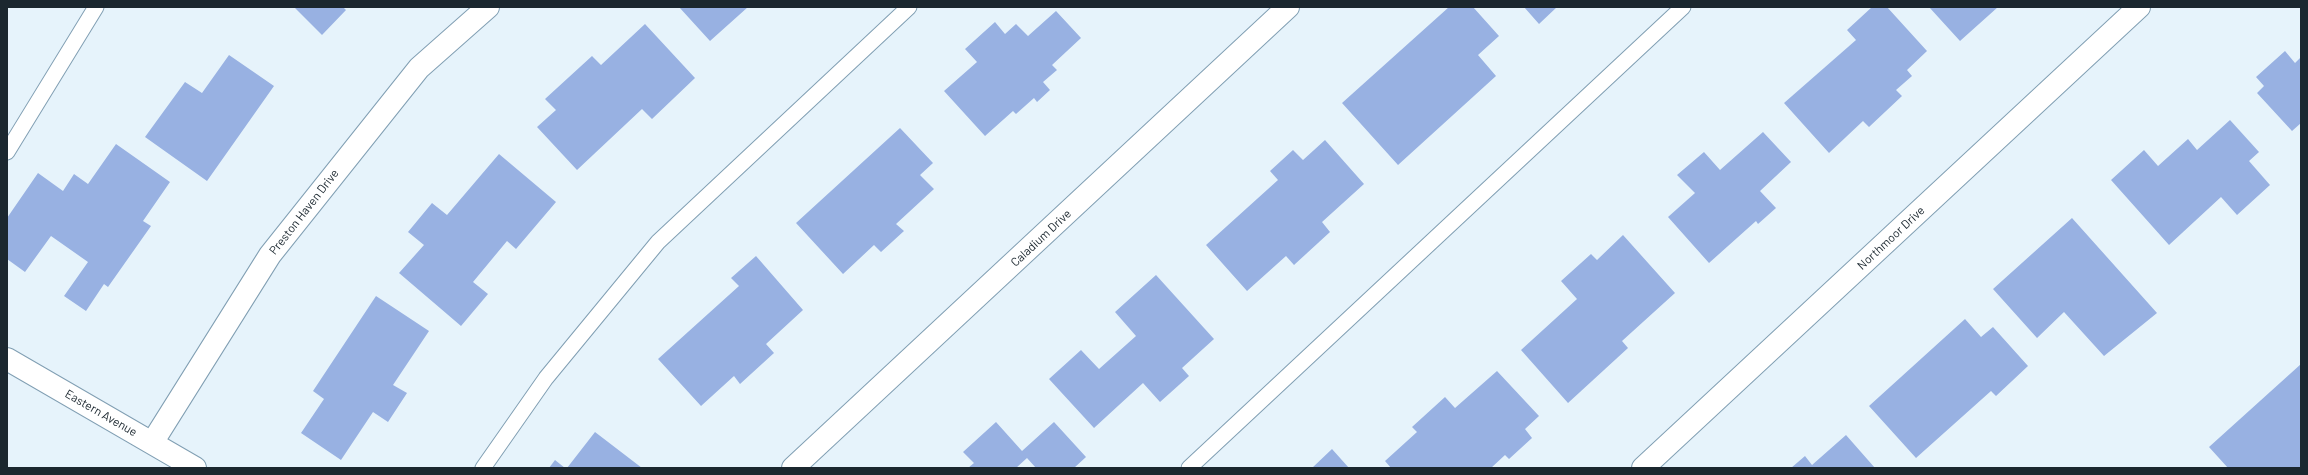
<!DOCTYPE html>
<style>
body{margin:0}
#map{position:relative;width:2308px;height:475px;overflow:hidden;background:#e6f3fb;font-family:Barlow,sans-serif}
canvas{display:block}
.frame{position:absolute;inset:0;border:8px solid #1b272f;pointer-events:none}
</style>
<div id="map">
<canvas width="2308" height="475"></canvas>
<div class="frame"></div>
</div>
<script>
const context = document.querySelector('canvas').getContext('2d');
context.lineJoin = 'round';
function fillPath(path, color) {
  context.fillStyle = color;
  context.fill(path, 'evenodd');
}
function shape(rows) {
  const path = new Path2D();
  for (const r of rows) {
    path.moveTo(r[0], r[1]);
    for (let i = 2; i < r.length; i += 2) path.lineTo(r[i], r[i + 1]);
  }
  return path;
}
function trace(path, color, width, dash) {
  context.strokeStyle = color;
  context.lineWidth = width;
  context.lineCap = dash ? 'butt' : 'round';
  context.setLineDash(dash || []);
  context.stroke(path);
}
function write(font, color, halo, rows, align = 'center') {
  context.font = font + ' Barlow,sans-serif';
  context.lineWidth = 4;
  context.setLineDash([]);
  context.textBaseline = 'middle';
  context.strokeStyle = halo;
  context.fillStyle = color;
  for (const [text, x, y, turn = 0] of rows) {
    context.save();
    context.translate(x, y);
    context.rotate((+turn || 0) * Math.PI / 180);
    context.textAlign = isNaN(turn) ? turn : align;
    if (halo) context.strokeText(text, 0, 0);
    context.fillText(text, 0, 0);
    context.restore();
  }
}
fillPath(shape([
 [294,7,343,7,346,10,322,35],
 [679,7,748,7,710,41],
 [1449,7,1473,7,1499,36,1478,55,1496,76,1398,165,1342,103],
 [1524,7,1557,7,1539,24],
 [1872,7,1887,7,1927,51,1907,70,1912,76,1896,90,1902,96,1869,127,1863,121,1829,153,1784,103,1856,40,1847,30],
 [1929,7,1998,7,1960,41],
 [1056,11,1081,38,1052,65,1057,70,1043,82,1050,90,1037,102,1034,98,1016,114,1013,111,985,136,944,91,977,62,965,49,995,22,1005,34,1016,24,1028,36],
 [645,24,695,78,652,119,642,109,577,170,537,127,556,110,545,99,592,56,601,65],
 [2285,51,2295,63,2301,57,2301,123,2292,131,2257,93,2264,86,2256,77],
 [229,55,274,86,207,181,145,137,185,82,202,93],
 [2230,120,2259,152,2249,161,2270,185,2237,215,2221,197,2169,245,2111,180,2144,150,2158,166,2188,139,2197,150],
 [900,128,933,163,920,175,934,189,896,224,904,231,881,252,874,245,843,274,796,223],
 [1763,132,1791,162,1760,191,1776,208,1758,224,1756,221,1709,263,1668,217,1695,193,1677,175,1704,152,1720,170],
 [1325,140,1364,184,1322,222,1330,232,1294,265,1286,256,1247,291,1206,245,1278,180,1270,171,1293,150,1303,160],
 [116,144,170,182,143,221,151,226,108,287,104,284,86,311,64,296,88,262,51,236,25,272,7,259,7,218,38,173,63,191,74,174,88,184],
 [499,154,556,202,516,249,507,241,473,282,488,294,461,326,399,273,424,245,408,232,432,203,447,215],
 [2072,218,2157,313,2104,356,2064,312,2037,338,1993,289],
 [1623,235,1675,293,1622,341,1628,348,1568,403,1521,350,1577,299,1561,281,1591,254,1597,260],
 [756,256,803,310,766,344,774,353,740,384,734,376,701,406,658,359,739,286,731,278],
 [1156,275,1214,339,1182,368,1189,376,1160,402,1143,383,1094,428,1049,379,1081,350,1099,369,1136,336,1115,312],
 [376,296,429,331,393,385,407,393,388,422,373,412,341,460,301,433,324,399,313,391],
 [1965,319,1981,337,1993,327,2028,366,1996,396,1991,391,1916,458,1869,406],
 [2301,364,2301,468,2228,468,2209,447],
 [1497,371,1539,416,1525,429,1532,438,1509,459,1505,455,1491,468,1391,468,1385,461,1417,432,1412,427,1445,397,1455,408],
 [996,422,1022,451,1054,422,1086,457,1074,468,1036,468,1027,458,1016,468,968,468,974,463,963,452],
 [595,432,642,468,567,468],
 [1846,435,1875,468,1791,468,1805,456,1812,465],
 [1332,449,1349,468,1312,468],
 [555,460,565,468,549,468]
]), '#98b1e2');
const service = shape([
 [7,152,96,7],
 [483,468,546,378,658,242,909,7],
 [1189,468,1683,7]
]);
const minor = shape([
 [7,359,195,468],
 [152,443,270,255,419,68,488,7],
 [793,468,1288,7],
 [1643,468,2139,7]
]);
trace(service, '#819fb3', 17);
trace(minor, '#819fb3', 24);
trace(service, '#fff', 15);
trace(minor, '#fff', 22);
write('12px', '#1b272f', '#fff', [
 ["Preston Haven Drive",304,212,-52],
 ["Caladium Drive",1041,238,-43],
 ["Northmoor Drive",1891,238,-43],
 ["Eastern Avenue",101,413,30]
]);
</script>
